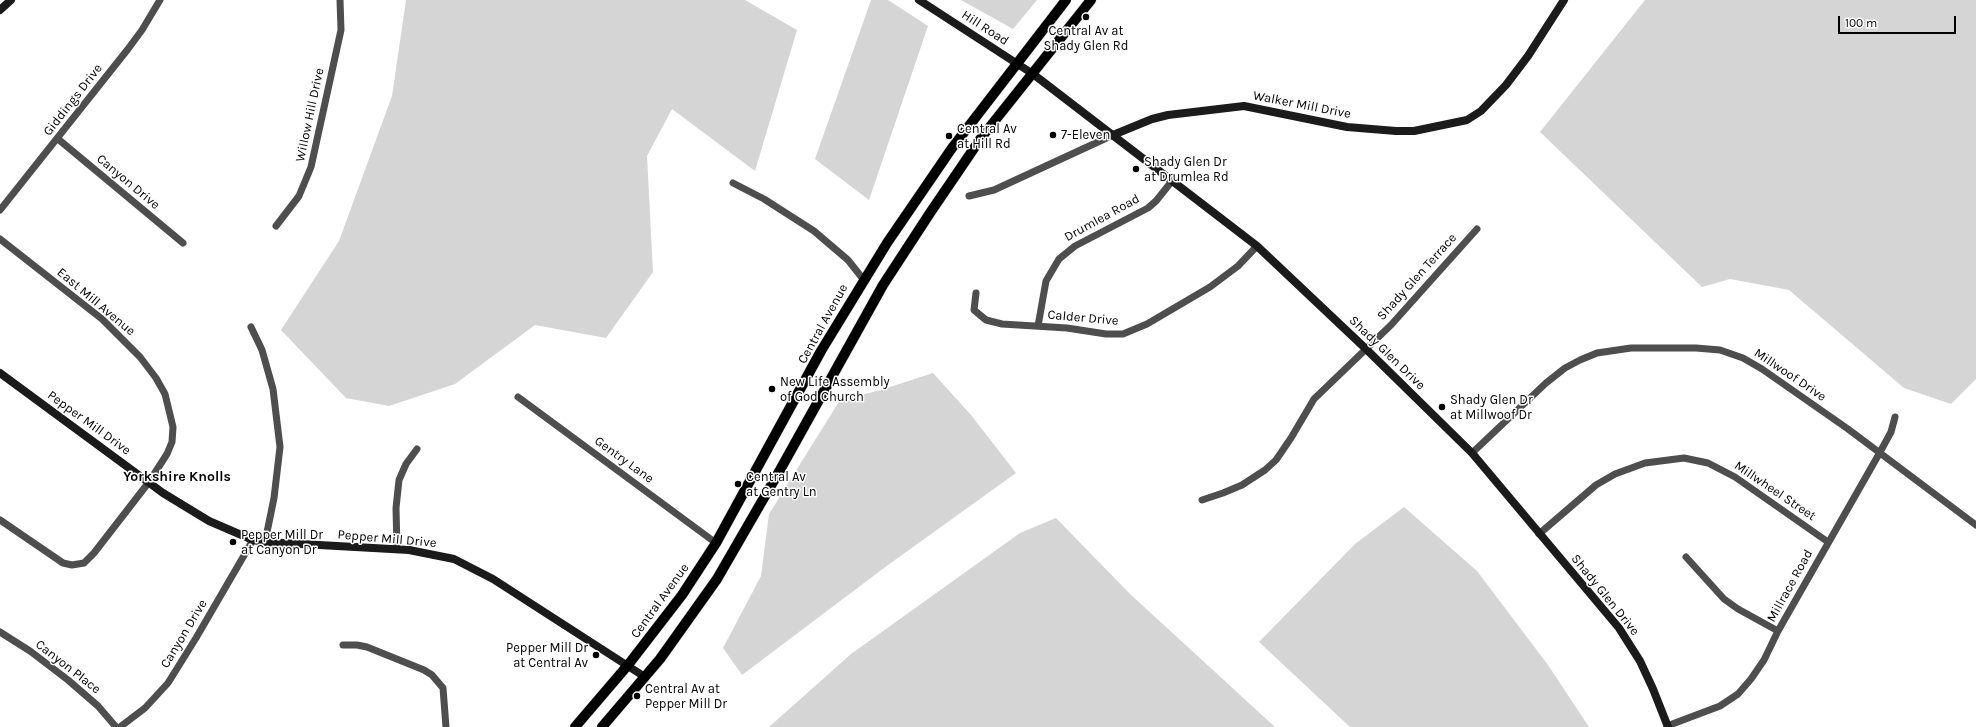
<!DOCTYPE html>
<style>
body{margin:0}
#map{position:relative;width:1976px;height:727px;overflow:hidden;background:#fff;font-family:Karla,sans-serif}
canvas{display:block}
.scale{position:absolute;left:1838px;top:16px;width:118px;height:18px;box-sizing:border-box;border:2px solid #000;border-top:0;padding-left:5px;font-size:12px;line-height:14px;white-space:nowrap;color:#000;-webkit-text-stroke:3px #fff;paint-order:stroke}
</style>
<div id="map">
<canvas width="1976" height="727"></canvas>
<div class="scale">100 m</div>
</div>
<script>
const context = document.querySelector('canvas').getContext('2d');
context.lineJoin = 'round';
function fillPath(path, color) {
  context.fillStyle = color;
  context.fill(path, 'evenodd');
}
function shape(rows) {
  const path = new Path2D();
  for (const r of rows) {
    path.moveTo(r[0], r[1]);
    for (let i = 2; i < r.length; i += 2) path.lineTo(r[i], r[i + 1]);
  }
  return path;
}
function trace(path, color, width, dash) {
  context.strokeStyle = color;
  context.lineWidth = width;
  context.lineCap = dash ? 'butt' : 'round';
  context.setLineDash(dash || []);
  context.stroke(path);
}
function write(font, color, halo, rows, align = 'center') {
  context.font = font + ' Karla,sans-serif';
  context.lineWidth = 3;
  context.setLineDash([]);
  context.textBaseline = 'middle';
  context.strokeStyle = halo;
  context.fillStyle = color;
  for (const [text, x, y, turn = 0] of rows) {
    context.save();
    context.translate(x, y);
    context.rotate((+turn || 0) * Math.PI / 180);
    context.textAlign = isNaN(turn) ? turn : align;
    if (halo) context.strokeText(text, 0, 0);
    context.fillText(text, 0, 0);
    context.restore();
  }
}
fillPath(shape([
 [406,0,745,0,797,30,755,171,672,109,647,156,653,272,606,338,535,325,455,384,389,406,346,398,281,330,339,241,392,96],
 [871,0,888,0,928,26,869,200,815,159],
 [961,0,1037,0,1013,29],
 [1645,0,1976,0,1976,379,1951,404,1904,388,1789,290,1730,279,1702,287,1540,132],
 [933,373,971,415,1016,473,888,565,742,675,723,648,761,576,769,514,840,400,881,390],
 [1404,507,1477,571,1548,665,1589,727,1350,727,1259,642,1355,544],
 [1056,518,1130,594,1275,727,769,727,851,654,1020,533]
]), '#d5d5d5');
const primary = shape([
 [575,727,628,665,682,595,716,543,821,351,887,243,952,148,1066,0],
 [602,727,660,659,717,579,780,470,883,285,930,213,981,138,1091,0]
]);
trace(primary, '#dbdbdb', 11);
trace(shape([
 [58,139,183,243],
 [733,183,764,199,814,231,848,260,863,279],
 [969,196,994,190,1113,135],
 [0,210,128,49,142,30,160,0],
 [276,226,299,196,311,167,341,30,340,0],
 [0,239,102,319,140,357,156,378,165,394,173,427,172,442,167,454,149,482,94,553,84,563,72,565,63,563,0,520],
 [976,293,974,310,986,320,1002,324,1067,328,1106,334,1123,334,1147,324,1210,287,1238,266,1257,246],
 [1038,326,1046,281,1059,259,1075,246,1148,208,1156,201,1172,181],
 [251,327,262,350,273,389,280,447,274,498,265,542],
 [518,397,716,543],
 [1472,453,1546,383,1565,368,1580,360,1597,353,1631,348,1696,348,1720,350,1743,358,1762,369,1848,429,1976,525],
 [1202,500,1223,493,1242,485,1265,470,1276,460,1291,438,1314,399,1391,325,1477,229],
 [1539,534,1596,485,1615,474,1645,463,1684,458,1708,463,1735,477,1828,542],
 [397,549,396,508,399,480,406,464,417,449],
 [1686,557,1724,599,1738,609,1778,631],
 [0,632,30,651,68,680,98,706,116,727],
 [343,645,357,645,367,647,424,670,432,675,443,688,446,727],
 [1667,726,1720,706,1738,694,1751,679,1764,660,1778,631,1879,454,1891,432,1895,417],
 [120,727,145,708,168,683,196,638,253,540]
]), '#4e4e4e', 7);
trace(shape([
 [919,0,1033,74,1257,246,1365,348,1472,453,1619,628,1640,661,1653,689,1668,727],
 [0,10,11,0],
 [1113,135,1152,119,1168,115,1244,106,1347,127,1396,131,1414,131,1467,120,1481,111,1506,85,1528,56,1564,0],
 [0,373,163,493,209,521,253,540,265,542,409,550,454,559,493,579,645,677]
]), '#1b1b1b', 8);
trace(primary, '#000', 10);
for (const [x, y, r, color] of [
 [1086,17,4,"#000"],
 [1053,135,4,"#000"],
 [949,136,4,"#000"],
 [1136,169,4,"#000"],
 [772,389,4,"#000"],
 [1442,407,4,"#000"],
 [738,484,4,"#000"],
 [233,542,4,"#000"],
 [596,655,4,"#000"],
 [637,696,4,"#000"]
]) {
  const dot = new Path2D();
  dot.arc(x, y, r, 0, 2 * Math.PI);
  context.fillStyle = color;
  context.fill(dot);
  trace(dot, '#fff', 1.5);
}
write('13px', '#000', '#fff', [
 ["Hill Road",985,28,33],
 ["Giddings Drive",73,100,-52],
 ["Walker Mill Drive",1302,105,11],
 ["Willow Hill Drive",310,115,-78],
 ["Canyon Drive",128,182,40],
 ["Drumlea Road",1102,218,-29],
 ["Shady Glen Terrace",1417,277,-48],
 ["East Mill Avenue",96,302,40],
 ["Calder Drive",1083,318,5],
 ["Central Avenue",823,324,-61],
 ["Shady Glen Drive",1387,353,44],
 ["Millwoof Drive",1790,375,34],
 ["Pepper Mill Drive",89,423,36],
 ["Gentry Lane",624,460,36],
 ["Millwheel Street",1775,491,34],
 ["Pepper Mill Drive",387,539,5],
 ["Millrace Road",1790,586,-61],
 ["Shady Glen Drive",1605,595,51],
 ["Central Avenue",660,601,-54],
 ["Canyon Drive",184,634,-59],
 ["Canyon Place",68,667,38]
]);
write('13px', '#000', '#fff', [
 ["Central Av at",1086,31,"center"],
 ["Shady Glen Rd",1086,46,"center"],
 ["Central Av",957,129],
 ["at Hill Rd",957,144],
 ["7-Eleven",1061,135],
 ["Shady Glen Dr",1144,162],
 ["at Drumlea Rd",1144,177],
 ["New Life Assembly",780,382],
 ["of God Church",780,397],
 ["Shady Glen Dr",1450,400],
 ["at Millwoof Dr",1450,415],
 ["Central Av",746,477],
 ["at Gentry Ln",746,492],
 ["Pepper Mill Dr",241,535],
 ["at Canyon Dr",241,550],
 ["Pepper Mill Dr",588,648,"right"],
 ["at Central Av",588,663,"right"],
 ["Central Av at",645,689],
 ["Pepper Mill Dr",645,704]
], 'left');
write('bold 14px', '#000', '#fff', [
 ["Yorkshire Knolls",177,477]
]);
</script>
